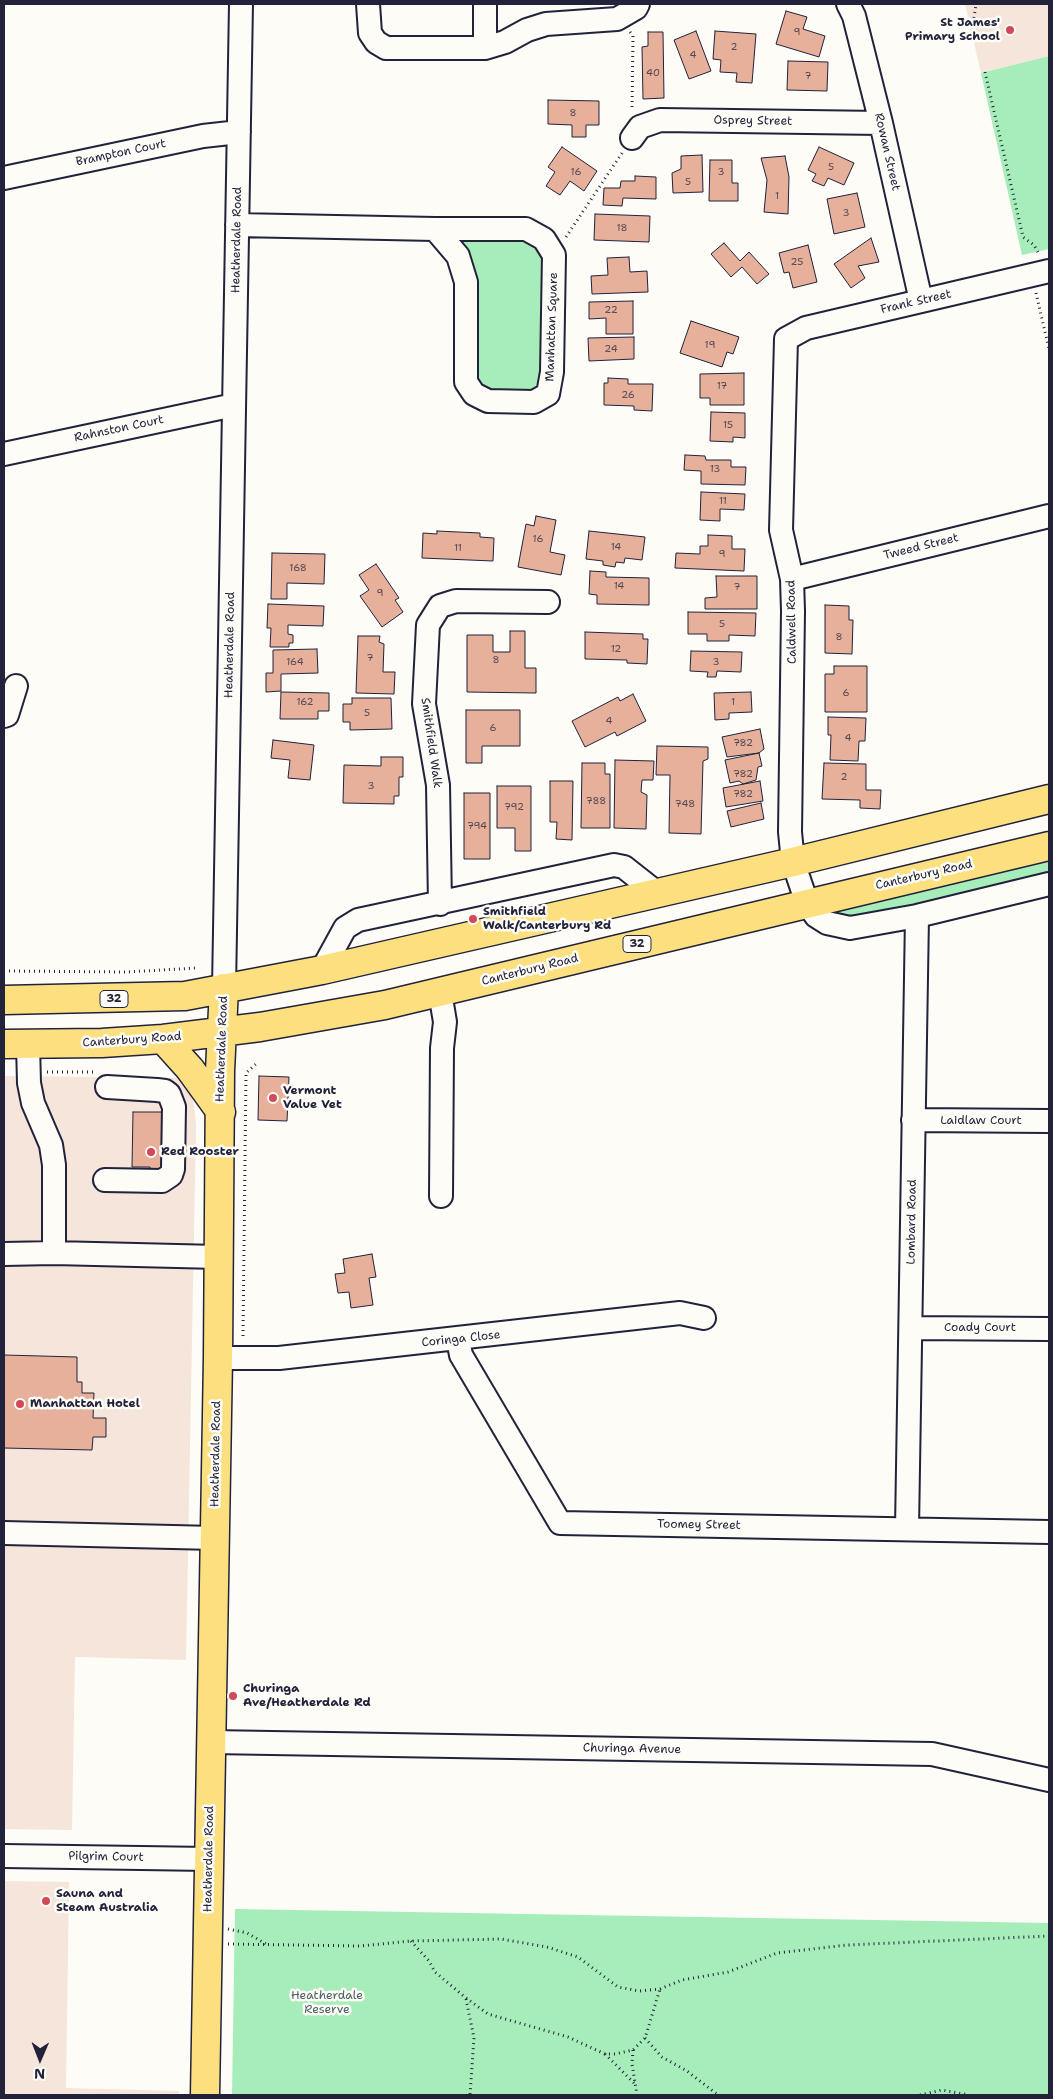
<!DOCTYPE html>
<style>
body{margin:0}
#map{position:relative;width:1053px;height:2099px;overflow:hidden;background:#fdfcf7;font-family:"Shantell Sans",sans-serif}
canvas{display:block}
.frame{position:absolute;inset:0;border:5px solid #22223b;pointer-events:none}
.north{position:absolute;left:15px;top:2034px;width:50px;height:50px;-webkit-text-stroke:4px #fdfcf7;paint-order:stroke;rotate:181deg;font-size:14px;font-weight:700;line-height:20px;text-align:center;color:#22223b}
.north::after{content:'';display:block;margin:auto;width:18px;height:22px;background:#22223b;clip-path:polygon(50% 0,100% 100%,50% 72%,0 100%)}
</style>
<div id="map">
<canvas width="1053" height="2099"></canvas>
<div class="frame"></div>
<div class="north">N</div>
</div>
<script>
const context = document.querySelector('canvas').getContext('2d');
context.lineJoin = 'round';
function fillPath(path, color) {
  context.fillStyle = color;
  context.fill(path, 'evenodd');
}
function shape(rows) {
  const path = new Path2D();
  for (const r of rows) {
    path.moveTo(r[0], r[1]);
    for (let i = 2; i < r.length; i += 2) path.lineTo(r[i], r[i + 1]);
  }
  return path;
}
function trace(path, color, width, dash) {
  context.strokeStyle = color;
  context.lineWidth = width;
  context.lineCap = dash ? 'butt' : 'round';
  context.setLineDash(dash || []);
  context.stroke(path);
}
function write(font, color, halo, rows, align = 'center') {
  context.font = font + ' "Shantell Sans",sans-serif';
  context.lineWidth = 5;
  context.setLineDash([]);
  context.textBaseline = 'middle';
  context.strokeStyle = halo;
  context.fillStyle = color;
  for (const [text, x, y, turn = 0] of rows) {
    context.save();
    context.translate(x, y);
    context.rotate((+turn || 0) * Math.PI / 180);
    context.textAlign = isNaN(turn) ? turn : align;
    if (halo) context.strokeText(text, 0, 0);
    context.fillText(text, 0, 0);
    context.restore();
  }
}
fillPath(shape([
 [965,4,1049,4,1049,56,981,73],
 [4,1076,186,1078,194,1105,196,1125,186,1660,75,1657,72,1830,4,1829],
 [4,1881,69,1882,66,2088,179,2091,179,2095,4,2095]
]), '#f6e5db');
fillPath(shape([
 [1049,56,1049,249,1022,255,981,73],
 [519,237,541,253,548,278,540,380,534,388,526,392,508,396,484,388,475,380,460,243,461,238],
 [1049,860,1049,876,860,920,839,917,838,911],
 [235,1909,1049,1923,1049,2095,232,2095]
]), '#a6edba');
const building = shape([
 [786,11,807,17,803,29,825,36,819,57,776,44,786,11],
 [696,31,711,71,689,79,674,40,696,31],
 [715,31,756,34,752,83,736,82,737,73,720,72,721,60,713,59,715,31],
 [648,32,663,32,664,98,643,99,642,47,648,46,648,32],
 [788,61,828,62,827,91,787,90,788,61],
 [548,100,599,101,599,125,586,125,586,137,572,137,572,125,548,124,548,100],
 [562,147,597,171,584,191,570,181,560,195,546,186,555,172,548,167,562,147],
 [819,147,854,163,844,185,828,178,824,186,812,181,816,174,808,170,819,147],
 [702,155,703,192,673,193,672,173,681,169,681,156,702,155],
 [785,156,789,177,788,214,764,212,767,180,761,158,785,156],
 [710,160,732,160,732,183,738,183,738,201,709,201,710,160],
 [635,176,656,177,656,199,623,198,622,206,603,205,604,188,620,188,621,181,635,181,635,176],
 [857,193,865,227,834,234,827,199,857,193],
 [595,214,650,216,649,242,594,240,595,214],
 [871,238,879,262,858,266,865,278,851,288,834,264,871,238],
 [724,243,740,261,749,252,769,274,757,284,742,267,731,277,711,254,724,243],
 [808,245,817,282,793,288,789,272,784,273,779,253,808,245],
 [629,257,630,272,647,271,648,292,592,294,591,276,608,275,607,258,629,257],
 [633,301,633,334,606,334,606,318,589,319,589,302,633,301],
 [691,321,739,337,733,354,727,352,722,367,680,353,691,321],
 [634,337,634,359,589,361,588,338,634,337],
 [744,373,744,405,710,405,710,398,700,398,700,374,744,373],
 [608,378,628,379,628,384,653,384,652,411,634,410,634,406,604,405,604,383,608,383,608,378],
 [711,412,745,413,745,438,733,437,733,442,710,441,711,412],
 [685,455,705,456,706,460,731,460,731,467,746,467,745,485,701,484,701,471,684,470,685,455],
 [701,492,745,494,744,510,720,509,720,521,700,520,701,492],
 [536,516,556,520,550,552,565,555,561,575,518,567,526,524,534,526,536,516],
 [437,531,480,533,480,537,494,538,493,561,422,558,423,533,437,534,437,531],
 [589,531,645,537,642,560,625,558,624,563,616,562,615,567,603,565,603,561,586,559,589,531],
 [708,535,732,536,732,549,745,549,744,571,675,568,676,553,700,554,700,546,708,546,708,535],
 [272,553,325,554,324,584,287,583,287,599,271,599,272,553],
 [376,564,399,598,395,600,403,612,382,627,360,596,369,590,359,575,376,564],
 [590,571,606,572,606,577,649,578,649,605,597,604,597,595,589,594,590,571],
 [716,576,757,576,757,609,705,609,705,598,717,597,716,576],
 [268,604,324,606,323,626,288,625,288,634,293,635,293,643,289,643,289,647,270,647,271,628,267,628,268,604],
 [825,605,849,606,849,620,853,620,852,654,825,653,825,605],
 [688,612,756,613,755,636,729,635,729,641,707,641,707,634,688,634,688,612],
 [510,631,525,631,525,668,536,668,536,693,467,692,467,635,493,635,493,652,510,652,510,631],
 [585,632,643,634,643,639,648,639,647,664,627,663,627,660,585,659,585,632],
 [358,636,380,636,379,642,384,644,383,672,395,672,394,694,356,693,358,636],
 [317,649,318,673,281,674,281,691,266,692,266,673,273,673,273,650,317,649],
 [691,651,742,652,741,672,717,671,716,677,707,677,708,672,690,671,691,651],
 [834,666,867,666,867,712,825,712,825,674,834,674,834,666],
 [281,692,329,693,329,711,318,711,318,719,280,719,281,692],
 [751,692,752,712,729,713,729,719,715,720,714,693,751,692],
 [633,694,646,721,617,736,615,732,585,747,572,721,618,697,620,701,633,694],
 [352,698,391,698,392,729,350,730,350,722,343,722,343,704,352,704,352,698],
 [466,710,520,710,520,746,482,746,482,763,466,763,466,710],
 [828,717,866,718,865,741,859,741,858,761,830,760,831,735,828,735,828,717],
 [760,729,764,749,759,753,727,757,722,737,760,729],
 [273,740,314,745,310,780,288,778,290,760,271,758,273,740],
 [657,746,708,747,708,759,703,761,701,834,669,833,670,775,656,775,657,746],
 [759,753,762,766,758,767,756,780,743,784,739,781,730,783,725,760,759,753],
 [381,757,403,757,403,777,399,777,399,796,394,796,394,804,343,803,344,765,381,766,381,757],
 [615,760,654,761,653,780,642,780,641,792,647,795,646,829,614,828,615,760],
 [582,763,605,763,605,774,610,774,610,828,581,828,582,763],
 [824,763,866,764,866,790,881,790,880,809,860,808,860,800,822,799,824,763],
 [550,781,573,781,572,840,556,839,557,822,550,822,550,781],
 [760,781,763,801,726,807,723,788,760,781],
 [497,786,531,786,531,851,515,851,515,828,497,828,497,786],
 [464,793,490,793,490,859,464,859,464,793],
 [761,803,764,819,731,827,727,811,761,803],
 [259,1076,289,1077,287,1121,258,1120,259,1076],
 [133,1112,169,1112,164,1174,150,1173,150,1167,132,1167,133,1112],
 [372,1254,376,1277,369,1278,373,1305,351,1308,349,1292,338,1293,335,1274,345,1273,343,1259,372,1254],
 [4,1355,77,1357,77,1382,82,1382,82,1393,94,1393,93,1418,106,1418,106,1437,93,1437,92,1450,4,1448,4,1355]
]);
fillPath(building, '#e6b09b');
trace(building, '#22223b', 1);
const minor = shape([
 [368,4,370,33,376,42,386,48,485,48,505,42,527,30,546,24,617,19,636,8,638,4],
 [485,4,485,48],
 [848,4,854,16,881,123,921,301],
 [632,138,640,127,660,120,881,123],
 [4,178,203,136,239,132],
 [237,225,435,229,458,256,466,282,466,382,474,394,488,401,534,402,548,394,552,372,554,255,544,239,526,229,435,229],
 [1049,271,806,328,786,339,781,530,792,579,793,611,790,832,793,862,807,903,816,916,827,923,850,928,917,916,1049,884],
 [4,454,234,405],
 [792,579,1049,516],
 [4,716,7,715,16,686],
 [440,904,438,785,424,704,428,625,440,606,456,601,548,602],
 [322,970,345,928,358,920,614,865,624,867,657,893],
 [224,988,241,4],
 [440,992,445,1022,442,1048,441,1196],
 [28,1044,29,1083,33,1103,51,1145,54,1165,54,1253],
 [913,1120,1049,1121],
 [105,1180,162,1181,171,1175,173,1169,174,1107,169,1094,165,1091,157,1090,107,1087],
 [4,1254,54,1253,218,1257],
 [911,1328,1049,1329],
 [458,1339,461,1355,560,1523,1049,1532],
 [218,1358,279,1358,680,1313,704,1318],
 [907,1529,917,916],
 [4,1533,215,1538],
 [211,1742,932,1754,1049,1780],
 [4,1856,209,1859]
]);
const major = shape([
 [4,1000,185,996,322,970,793,862,1049,799],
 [163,1039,190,1069,221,1112],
 [4,1044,102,1043,163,1039,260,1027,385,1005,1049,846],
 [205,2095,218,1358,220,1071,224,988]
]);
trace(minor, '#22223b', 26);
trace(major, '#22223b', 31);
trace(shape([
 [974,18,976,4],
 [630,32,633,36,632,110],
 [985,72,1023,237,1034,245,1039,254],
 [566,237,622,153],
 [1036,293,1049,349],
 [4,971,127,972,196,968],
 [47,1072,96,1072],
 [243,1336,246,1073,257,1063],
 [228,1929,247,1933,266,1944],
 [411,1941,429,1961,435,1972,466,1998,488,2014,568,2037,605,2054,615,2054,633,2050,645,2038,660,1989],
 [228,1944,360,1946,411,1941,501,1939,547,1947,578,1957,618,1987,639,1991,660,1989,682,1980,728,1972,777,1953,847,1945,1049,1936],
 [466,1999,474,2038,470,2095],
 [645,2038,662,2057,687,2071,718,2095],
 [633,2050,632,2064,637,2095],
 [605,2054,634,2083],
 [920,2095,942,2090,969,2095]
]), '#22223b', 3, [1, 4]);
trace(minor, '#fdfcf7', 22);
trace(major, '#fce080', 28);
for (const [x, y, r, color] of [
 [1010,30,5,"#d1495b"],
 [473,919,5,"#d1495b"],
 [273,1098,5,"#d1495b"],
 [151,1152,5,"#d1495b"],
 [20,1404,5,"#d1495b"],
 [233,1696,5,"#d1495b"],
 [46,1901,5,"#d1495b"]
]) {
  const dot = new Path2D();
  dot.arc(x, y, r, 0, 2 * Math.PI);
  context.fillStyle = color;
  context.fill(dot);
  trace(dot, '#fdfcf7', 2);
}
write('10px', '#534653', null, [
 ["9",797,32],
 ["2",734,47],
 ["4",693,55],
 ["40",653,73],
 ["7",808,76],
 ["8",573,113],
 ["5",831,167],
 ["16",576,172],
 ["3",721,172],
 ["5",688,182],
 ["1",777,196],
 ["3",846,213],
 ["18",622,228],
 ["25",797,262],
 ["22",611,310],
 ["19",710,345],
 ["24",611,349],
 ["17",722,386],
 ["26",628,395],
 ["15",728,425],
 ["13",715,469],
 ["11",723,501],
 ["16",538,539],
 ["14",616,547],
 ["11",458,548],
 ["9",722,554],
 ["168",298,568],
 ["14",619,586],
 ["7",737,587],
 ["9",380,593],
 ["5",722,624],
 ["8",839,637],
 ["12",616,649],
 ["7",370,658],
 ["8",496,660],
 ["164",295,662],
 ["3",716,662],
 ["6",846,693],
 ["162",305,702],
 ["1",733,702],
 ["5",367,713],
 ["4",609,721],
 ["6",493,728],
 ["4",848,738],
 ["782",743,743],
 ["782",743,774],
 ["2",844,777],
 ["3",371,786],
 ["782",743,794],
 ["788",596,801],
 ["748",685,804],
 ["792",514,807],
 ["794",477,826]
]);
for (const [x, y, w] of [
 [637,944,28],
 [114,999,28]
]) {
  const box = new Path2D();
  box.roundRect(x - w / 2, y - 8.5, w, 17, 4);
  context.fillStyle = '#fdfcf7';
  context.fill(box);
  trace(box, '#22223b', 1);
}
write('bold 11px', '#22223b', null, [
 ["32",637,944],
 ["32",114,999]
]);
write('bold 12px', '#22223b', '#fdfcf7', [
 ["St James'",1000,23,"right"],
 ["Primary School",1000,37,"right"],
 ["Smithfield",483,912],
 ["Walk/Canterbury Rd",483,926],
 ["Vermont",283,1091],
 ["Value Vet",283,1105],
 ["Red Rooster",161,1152],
 ["Manhattan Hotel",30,1404],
 ["Churinga",243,1689],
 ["Ave/Heatherdale Rd",243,1703],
 ["Sauna and",56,1894],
 ["Steam Australia",56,1908]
], 'left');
write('12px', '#22223b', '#fdfcf7', [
 ["Osprey Street",753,121,1],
 ["Rowan Street",887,152,77],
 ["Brampton Court",121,153,-12],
 ["Heatherdale Road",237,240,-89],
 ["Frank Street",916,302,-13],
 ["Manhattan Square",552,327,-88],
 ["Rahnston Court",119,429,-12],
 ["Tweed Street",921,547,-14],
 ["Caldwell Road",792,622,-91],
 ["Heatherdale Road",230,645,-89],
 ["Smithfield Walk",431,743,82],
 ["Canterbury Road",924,875,-13],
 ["Canterbury Road",530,970,-14],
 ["Canterbury Road",132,1040,-4],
 ["Heatherdale Road",222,1049,-88],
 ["Laidlaw Court",981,1121],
 ["Lombard Road",912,1222,-89],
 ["Coady Court",980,1328],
 ["Coringa Close",461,1339,-6],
 ["Heatherdale Road",216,1454,-89],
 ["Toomey Street",699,1525,1],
 ["Churinga Avenue",632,1749,1],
 ["Pilgrim Court",106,1857,1],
 ["Heatherdale Road",209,1859,-89]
]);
write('12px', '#4a5f61', '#fdfcf7', [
 ["Heatherdale",327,1996],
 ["Reserve",327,2010]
]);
</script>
